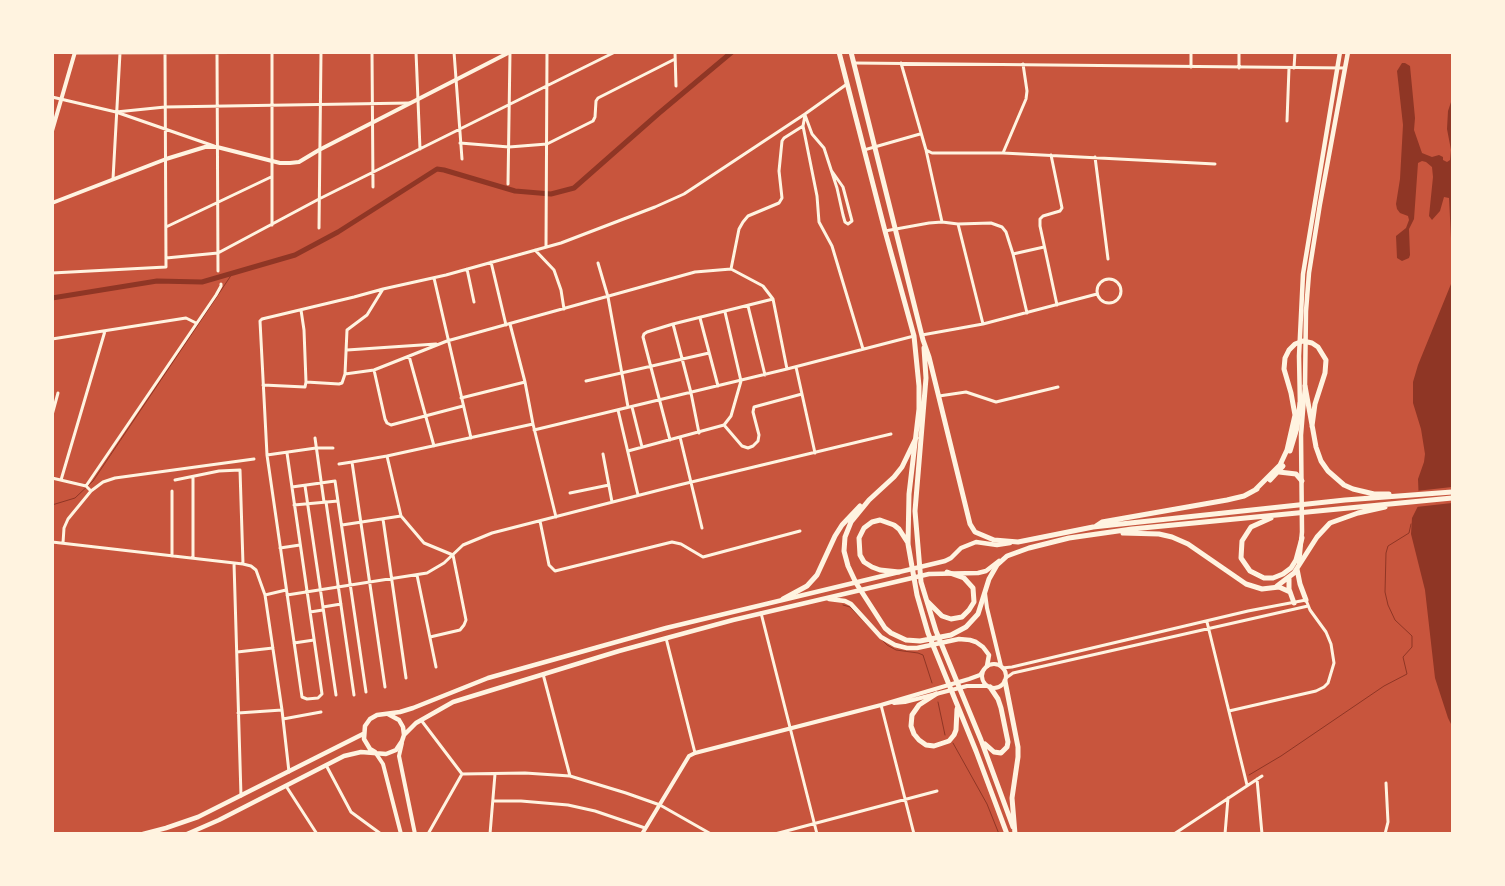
<!DOCTYPE html>
<style>
body{margin:0}
#map{position:relative;width:1505px;height:886px;overflow:hidden;background:#c8553d;font-family:Roboto,sans-serif}
canvas{display:block}
.frame{position:absolute;inset:0;border:54px solid #fff3e0;pointer-events:none}
</style>
<div id="map">
<canvas width="1505" height="886"></canvas>
<div class="frame"></div>
</div>
<script>
const context = document.querySelector('canvas').getContext('2d');
context.lineJoin = 'round';
function fillPath(path, color) {
  context.fillStyle = color;
  context.fill(path, 'evenodd');
}
function shape(rows) {
  const path = new Path2D();
  for (const r of rows) {
    if (r.length === 3) {
      path.moveTo(r[0] + r[2], r[1]);
      path.arc(r[0], r[1], r[2], 0, 2 * Math.PI);
      continue;
    }
    path.moveTo(r[0], r[1]);
    for (let i = 2; i < r.length; i += 2) path.lineTo(r[i], r[i + 1]);
  }
  return path;
}
function trace(path, color, width, dash) {
  context.strokeStyle = color;
  context.lineWidth = width;
  context.lineCap = dash ? 'butt' : 'round';
  context.setLineDash(dash || []);
  context.stroke(path);
}
fillPath(shape([
 [1402,63,1405,63,1410,66,1415,118,1414,130,1422,153,1432,157,1439,155,1443,157,1443,160,1447,162,1450,160,1451,150,1447,129,1448,111,1452,99,1452,258,1449,198,1444,197,1440,211,1432,220,1429,216,1433,177,1432,167,1426,162,1422,161,1418,163,1414,219,1409,229,1410,255,1409,258,1402,261,1397,258,1396,236,1406,228,1409,220,1408,216,1400,213,1397,209,1396,204,1400,179,1403,125,1397,71],
 [1452,272,1452,726,1448,718,1435,678,1425,590,1411,534,1412,518,1419,504,1418,479,1424,462,1425,454,1421,429,1413,403,1413,382,1418,365,1451,284]
]), '#8f3625');
fillPath(shape([
 [1452,487,1452,503,1416,507,1416,491]
]), '#c8553d');
trace(shape([
 [52,505,75,498,93,481,232,274],
 [843,605,850,607,887,645,896,650,918,653,923,655,932,683],
 [938,702,945,735],
 [953,743,987,804,999,834],
 [1249,775,1281,756,1384,686,1407,674,1403,657,1412,647,1412,636,1395,620,1388,605,1385,592,1386,553,1388,546,1409,533,1411,524]
]), '#8f3625', 1);
trace(shape([
 [52,298,157,281,202,282,295,255,338,232,437,169,444,170,515,191,551,194,574,188,658,114,732,52]
]), '#8f3625', 5);
trace(shape([
 [217,52,218,271],
 [272,52,272,225],
 [416,52,420,149],
 [454,52,462,159],
 [675,52,676,86],
 [74,53,397,52],
 [372,53,373,187],
 [854,63,1345,68],
 [901,63,926,150,942,222],
 [1191,67,1191,52],
 [1239,68,1239,52],
 [1294,68,1295,52],
 [52,97,116,112,214,146],
 [116,112,165,107,410,103],
 [805,115,812,134,824,148,837,188,843,215,845,222,848,224,852,221,843,187,831,170],
 [1287,121,1289,68],
 [803,126,817,196,819,222,832,246,863,349],
 [460,143,509,147,547,144,593,121,595,117,596,101,598,98,675,59],
 [864,150,920,134],
 [926,150,932,153,1003,153,1215,164],
 [1003,153,1026,99,1027,91,1023,64],
 [1051,155,1062,208,1060,211,1043,216,1040,219,1040,226,1057,305],
 [1095,157,1108,259],
 [113,179,120,53],
 [508,184,510,52],
 [958,224,983,324],
 [166,227,271,177],
 [319,228,321,52],
 [885,231,929,223,942,222,958,224,991,223,1002,227,1006,232,1013,254,1027,313],
 [546,247,547,52],
 [535,250,554,270,561,290,564,309],
 [1013,254,1044,247],
 [166,258,218,253,319,199,615,52],
 [491,262,506,325],
 [598,263,608,297,628,407],
 [467,269,474,302],
 [731,269,763,286,773,299,787,369],
 [52,273,166,267,165,52],
 [434,278,471,438],
 [1109,291,12],
 [748,306,765,375],
 [301,310,304,330,306,382],
 [700,318,718,386],
 [510,324,525,382],
 [673,324,691,393,699,433],
 [922,335,983,324,1097,294],
 [52,339,186,318,196,323],
 [347,350,436,344],
 [409,356,434,446],
 [796,367,815,453],
 [374,370,385,419,387,423,391,425,463,406],
 [345,374,374,370,447,341,695,272,731,269,739,229,743,222,748,216,779,203,782,198,779,171,782,141,784,138,803,126,805,115],
 [586,381,709,353],
 [263,385,305,387,306,382,339,384,342,383,345,374,347,330,367,315,383,289],
 [939,396,966,392,996,402,1058,387],
 [461,398,525,382,533,424],
 [632,407,642,447],
 [618,410,638,495],
 [52,415,58,393],
 [724,425,742,446,748,448,753,446,758,441,759,435,753,412,754,407,802,394],
 [534,430,787,369,914,336],
 [680,437,702,528],
 [315,438,324,502],
 [670,440,643,337,644,334,647,332,673,324,773,299],
 [628,451,724,425,731,416,741,381,725,312],
 [287,453,322,694,318,698,307,699,302,697,267,455,260,321,262,319,354,297,383,289,446,275,561,243,655,207,684,194,805,114,847,84],
 [603,454,612,502],
 [267,455,316,448,333,448],
 [387,456,533,424,556,517],
 [352,462,387,456,401,516,424,543,453,555,466,620,464,625,460,630,430,637],
 [339,464,352,462,385,687],
 [52,478,86,486,91,491],
 [61,480,105,331],
 [175,480,219,471,240,470,243,564],
 [86,486,216,295,221,286,221,284],
 [305,486,336,695],
 [292,487,335,481,366,692],
 [172,491,172,556],
 [570,493,609,485],
 [326,502,354,695],
 [294,505,338,501],
 [383,519,406,678],
 [540,521,549,565,555,571,672,542,681,544,703,557,800,531],
 [342,525,401,516],
 [52,542,243,564,251,566,256,570,265,595,282,710,289,772],
 [63,543,64,528,68,519,91,491,103,482,115,478,254,459],
 [280,548,300,545],
 [193,558,193,477],
 [234,563,241,796],
 [417,575,436,667],
 [265,595,286,590],
 [287,595,427,573,444,563,463,545,492,533,679,485,891,434],
 [323,607,341,604],
 [310,612,323,610],
 [761,613,817,834],
 [1207,622,1247,785],
 [666,638,695,753],
 [294,643,314,640],
 [237,652,273,648],
 [1002,668,1012,667,1248,611,1306,600,1310,610,1326,632,1331,644,1334,663,1328,683,1324,687,1316,691,1229,711],
 [543,674,570,776],
 [1006,678,1013,673,1308,606],
 [881,705,914,834],
 [238,713,282,710],
 [283,719,321,712],
 [421,720,462,774],
 [326,765,351,812,381,834],
 [462,774,525,773,570,776,626,793,660,805,711,834],
 [1257,779,1262,834],
 [286,786,317,834],
 [494,801,521,801,568,805,595,811,645,828],
 [428,834,462,774],
 [490,834,495,774],
 [775,834,937,791],
 [1174,834,1262,776],
 [1225,834,1228,798],
 [1385,834,1388,822,1386,783]
]), '#fff3e0', 3);
trace(shape([
 [985,593,987,608,1001,666],
 [994,676,12],
 [894,703,905,702,967,686,988,686],
 [642,834,689,756,695,753,881,705,969,679,980,675,984,669]
]), '#fff3e0', 4);
trace(shape([
 [52,131,75,52],
 [52,203,166,159,205,147,217,147,280,163,290,163,299,162,319,150,510,52],
 [402,743,399,756,415,834],
 [375,752,383,764,401,834]
]), '#fff3e0', 4);
trace(shape([
 [1300,407,1299,356,1303,274,1340,52],
 [1299,563,1302,532,1301,435,1305,386,1306,311,1309,273,1320,204,1348,52],
 [829,599,845,601,851,604,881,637,895,645,907,648,917,648,959,639,970,640,976,642,983,647,989,655,987,666],
 [404,735,416,723,453,702,619,651,733,620,929,574,978,573,986,571,999,561],
 [375,752,370,749,364,739,365,726,370,719,377,715,400,712,413,708,488,678,666,628,945,561,951,558,961,548,976,542,997,545,1010,543],
 [143,834,166,828,198,817,363,734],
 [187,834,219,820,344,756,361,752,386,754,396,750,402,741,404,735,403,727,399,720,388,714]
]), '#fff3e0', 4.5);
trace(shape([
 [839,52,885,231,914,336,919,386,919,409,909,494,908,544,917,595,928,633,976,751,1007,834],
 [851,52,923,340,929,357,970,524,975,532,994,540,1018,542,1093,527,1345,500,1452,492],
 [924,348,926,378,915,511,921,582,936,631,981,740,1013,827],
 [1305,386,1316,447,1321,461,1328,471,1344,485,1353,489,1374,494,1389,494],
 [916,438,902,467,894,477,869,500,851,522,845,537,844,551,848,566,856,583,885,628,891,633,906,640,920,641,951,635,966,627,978,614,989,579,997,565,1007,556,1029,548,1069,538,1132,529,1452,498],
 [1290,451,1297,428,1300,403],
 [1279,472,1296,474,1302,481],
 [1270,480,1283,466],
 [1255,490,1280,465,1287,450,1295,415,1291,393,1284,369,1285,358,1289,350,1295,344,1303,341,1312,343,1318,347,1326,360,1325,373,1315,404,1312,426],
 [1271,518,1251,527,1242,541,1241,558,1250,571,1264,578,1273,578,1283,574,1291,568,1296,560,1302,538],
 [1096,526,1102,522,1227,500,1244,496,1257,489],
 [1123,533,1159,534,1172,537,1188,544,1246,584,1262,589,1279,587,1290,592],
 [1297,569,1300,584,1306,600],
 [899,572,880,570,872,567,864,562,860,555,859,538,864,528,872,522,880,520,894,525,899,529,908,543],
 [1289,579,1289,589,1294,603],
 [1277,586,1294,573,1317,537,1330,523,1358,513,1385,507],
 [783,599,807,586,817,575,835,536,842,525,860,506],
 [927,601,942,616,951,619,962,617,969,610,974,602,973,588,964,578,947,572],
 [1005,681,1018,747,1018,757,1012,798,1015,834],
 [936,694,919,705,912,715,911,726,914,734,919,740,926,745,934,746,949,741,954,735,956,730,957,709],
 [985,744,994,752,1001,753,1007,747,1008,742,1001,708,998,699,990,687]
]), '#fff3e0', 5);
</script>
